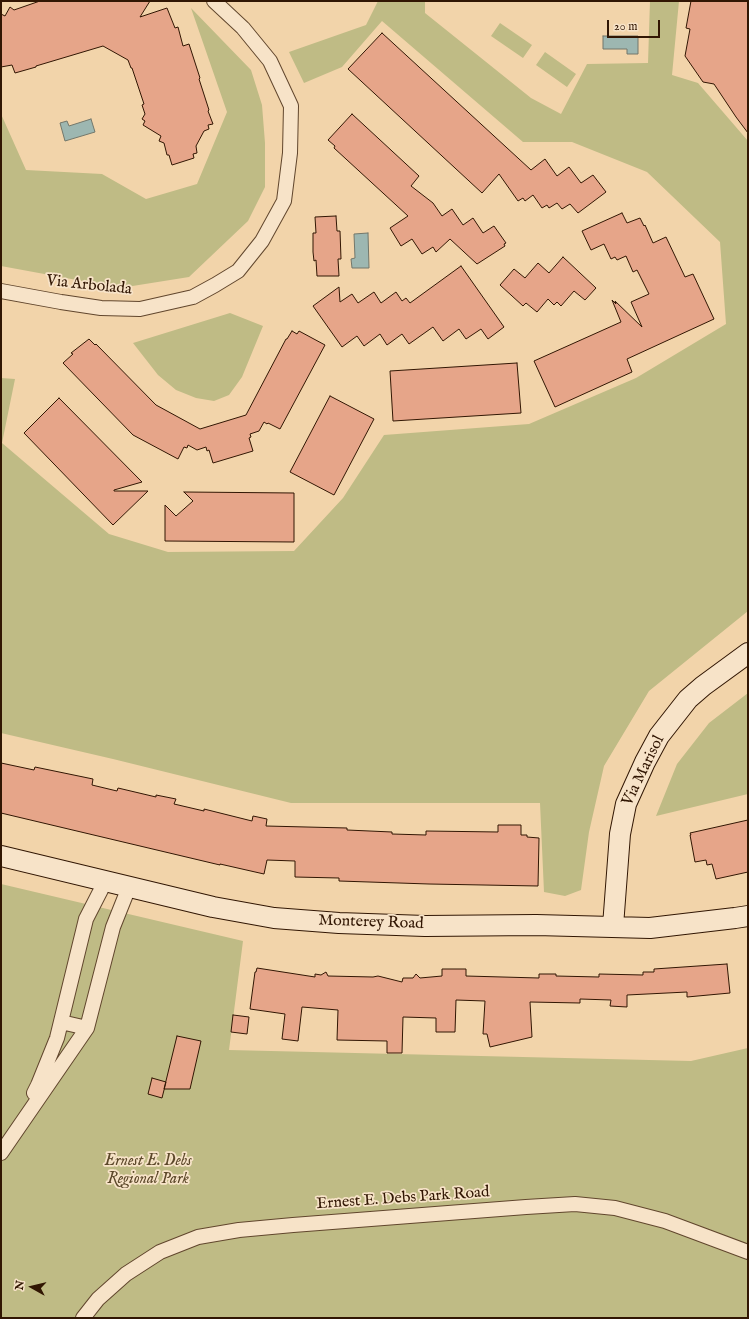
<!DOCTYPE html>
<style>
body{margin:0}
#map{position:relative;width:749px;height:1319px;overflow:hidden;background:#f2d4aa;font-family:"IM FELL English",serif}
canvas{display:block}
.frame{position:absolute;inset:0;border:2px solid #311603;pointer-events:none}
.north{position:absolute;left:12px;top:1267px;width:40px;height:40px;-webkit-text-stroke:3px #f7e3c8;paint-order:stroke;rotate:278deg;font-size:11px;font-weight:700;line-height:16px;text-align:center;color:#311603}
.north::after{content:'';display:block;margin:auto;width:14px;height:18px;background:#311603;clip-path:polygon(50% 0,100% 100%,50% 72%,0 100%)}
.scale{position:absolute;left:607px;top:20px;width:53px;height:18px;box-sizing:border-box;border:2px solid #311603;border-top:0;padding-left:5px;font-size:12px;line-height:14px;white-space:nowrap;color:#311603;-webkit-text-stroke:3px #f7e3c8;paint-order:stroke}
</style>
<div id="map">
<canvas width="749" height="1319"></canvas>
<div class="frame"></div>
<div class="north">N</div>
<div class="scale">20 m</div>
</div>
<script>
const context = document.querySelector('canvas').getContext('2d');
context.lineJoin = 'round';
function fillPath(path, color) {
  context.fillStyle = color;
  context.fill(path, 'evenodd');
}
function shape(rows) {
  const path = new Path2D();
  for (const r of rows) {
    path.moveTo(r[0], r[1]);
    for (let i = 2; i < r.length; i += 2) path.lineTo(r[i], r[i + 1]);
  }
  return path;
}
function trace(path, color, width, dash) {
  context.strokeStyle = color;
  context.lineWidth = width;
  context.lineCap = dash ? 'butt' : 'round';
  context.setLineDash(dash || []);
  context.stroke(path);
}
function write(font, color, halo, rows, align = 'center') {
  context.font = font + ' "IM FELL English",serif';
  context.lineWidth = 3.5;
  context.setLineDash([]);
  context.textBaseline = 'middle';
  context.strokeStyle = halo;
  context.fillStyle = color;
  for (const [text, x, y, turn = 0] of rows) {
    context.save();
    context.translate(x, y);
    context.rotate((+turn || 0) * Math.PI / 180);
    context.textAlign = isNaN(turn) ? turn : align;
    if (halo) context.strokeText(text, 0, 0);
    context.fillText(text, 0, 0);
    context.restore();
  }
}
fillPath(shape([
 [378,1,425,1,425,13,531,98,561,114,587,64,648,63,650,1,679,1,672,75,698,83,748,141,748,611,649,691,604,766,589,832,581,890,565,896,544,892,540,803,291,803,113,759,1,733,1,378,15,379,2,443,109,534,168,552,294,551,343,498,384,435,529,424,636,378,726,324,720,242,647,172,572,142,523,142,382,21,342,67,304,83,289,52,366,25],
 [191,8,251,70,262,105,265,143,265,187,248,221,189,277,120,288,1,266,1,114,26,170,102,174,146,199,197,184,227,112],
 [500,23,532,45,523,58,491,36],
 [545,52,576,74,567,87,536,65],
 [230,313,263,326,242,377,229,395,214,401,196,398,176,390,158,375,133,343],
 [748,693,748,794,656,816,677,764,709,723],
 [1,884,243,941,229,1050,691,1061,748,1048,748,1318,1,1318]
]), '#bfbb85');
const water = shape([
 [603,36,638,36,638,54,627,54,627,49,603,49,603,36],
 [91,119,95,132,65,141,60,123,67,121,69,126,91,119],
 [368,233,369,268,352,268,351,259,355,258,354,234,368,233]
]);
fillPath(water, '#9db7b1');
trace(water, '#72776b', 1);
const building = shape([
 [40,1,150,1,140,17,167,8,175,28,178,27,183,46,189,44,200,78,199,79,209,110,208,111,213,124,208,125,209,129,204,131,196,146,197,153,193,154,194,158,172,165,169,155,167,155,164,143,159,141,161,136,143,125,145,121,142,119,145,114,142,105,144,104,132,68,131,68,128,60,103,46,36,66,36,67,15,73,12,65,1,67,1,14,5,16,10,7,14,10,40,1],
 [691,1,748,1,748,133,736,117,714,84,703,82,685,56,690,29,686,28,691,1],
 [382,33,531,170,545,159,557,176,569,167,581,183,593,175,606,192,578,213,570,204,562,209,557,203,549,208,547,205,542,208,533,195,525,201,523,198,518,201,499,174,482,193,348,69,382,33],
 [352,114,419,176,411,186,433,203,442,216,452,209,463,225,473,218,483,233,494,226,506,243,504,244,505,246,477,264,450,239,436,252,433,247,422,254,412,239,401,246,390,228,408,216,334,148,335,146,328,140,352,114],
 [622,213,627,223,640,218,644,226,645,225,653,243,666,237,685,277,693,274,714,319,627,359,632,372,555,407,534,361,621,322,612,300,616,304,615,301,642,327,631,302,649,294,637,270,633,272,626,256,617,260,615,257,611,259,604,244,591,250,582,231,622,213],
 [336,216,337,231,340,231,341,259,338,259,339,276,317,276,316,260,314,261,313,252,313,233,316,233,315,217,336,216],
 [563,257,596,288,585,300,574,291,561,306,557,302,554,305,548,299,537,312,526,303,523,306,500,285,514,269,525,278,538,263,549,273,563,257],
 [461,266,504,327,488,339,481,329,466,339,459,329,443,341,433,327,409,344,402,334,387,345,380,334,364,346,357,336,342,347,313,306,339,287,340,302,352,294,358,303,374,292,381,303,396,292,402,301,406,298,410,303,461,266],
 [292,331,297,334,299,331,325,345,280,429,268,423,267,424,264,422,259,431,250,434,251,437,249,438,253,451,213,463,209,450,207,451,206,447,197,450,188,445,187,448,184,447,178,459,133,435,63,363,73,354,71,353,89,339,95,345,96,344,156,405,200,429,246,415,286,339,287,339,292,331],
 [517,363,521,413,393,421,390,371,517,363],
 [330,396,374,419,334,495,290,472,330,396],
 [59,398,142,482,114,490,114,491,148,491,113,525,24,433,59,398],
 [184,492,294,493,294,542,165,541,165,505,176,516,193,501,184,492],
 [1,763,34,770,35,767,93,779,92,785,117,791,118,788,156,797,156,795,176,799,174,804,204,811,204,809,252,821,253,816,267,819,266,826,347,828,347,830,392,832,392,834,426,835,426,831,498,832,498,825,521,825,521,835,527,835,527,837,539,838,538,886,429,884,339,881,339,878,295,877,295,861,267,860,264,874,220,864,220,865,1,813,1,763],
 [748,820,748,872,716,879,712,864,707,865,706,860,695,862,690,835,691,835,690,833,748,820],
 [727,964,730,993,687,997,687,992,627,995,627,1007,610,1006,611,1000,580,999,580,1003,530,1002,532,1037,490,1047,487,1034,483,1034,485,1001,456,1000,455,1032,436,1032,436,1018,403,1017,402,1053,387,1053,387,1041,337,1040,338,1010,302,1007,298,1041,282,1039,285,1014,250,1009,255,972,256,972,257,968,315,977,315,974,321,975,326,972,328,976,373,977,378,976,402,982,403,978,413,978,416,974,420,978,442,976,442,969,466,969,466,976,539,978,539,974,556,974,556,976,599,977,599,974,643,975,643,972,654,972,654,969,727,964],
 [233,1015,249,1017,247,1034,231,1032,233,1015],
 [177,1036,201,1041,190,1089,164,1089,177,1036],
 [152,1078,166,1082,162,1098,148,1094,152,1078]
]);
fillPath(building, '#e6a589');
trace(building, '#311603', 1);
const street = shape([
 [1,291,61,302,101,308,140,309,193,297,215,285,238,271,262,241,284,201,290,153,291,106,270,61,243,28,214,1],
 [61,1022,87,1028],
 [34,1093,38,1085,57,1038,86,919,106,880],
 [1,1153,87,1028,113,927,129,887],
 [83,1318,98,1299,126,1274,160,1252,198,1237,239,1230,293,1225,526,1207,575,1204,615,1208,665,1221,748,1252]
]);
const secondary = shape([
 [1,856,213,907,274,918,339,923,425,926,536,925,650,928,735,918,748,916],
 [613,926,620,834,626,804,645,762,659,736,688,699,703,686,748,653]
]);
trace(street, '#61462d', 16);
trace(secondary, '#311603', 22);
trace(street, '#f7e3c8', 14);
trace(secondary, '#f7e3c8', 20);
write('16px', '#311603', '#f7e3c8', [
 ["Via Arbolada",89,286,6],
 ["Via Marisol",644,771,-64],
 ["Monterey Road",371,923,2],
 ["Ernest E. Debs Park Road",403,1199,-4]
]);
write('italic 16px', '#5c482a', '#f7e3c8', [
 ["Ernest E. Debs",148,1162],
 ["Regional Park",148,1180]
]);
</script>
